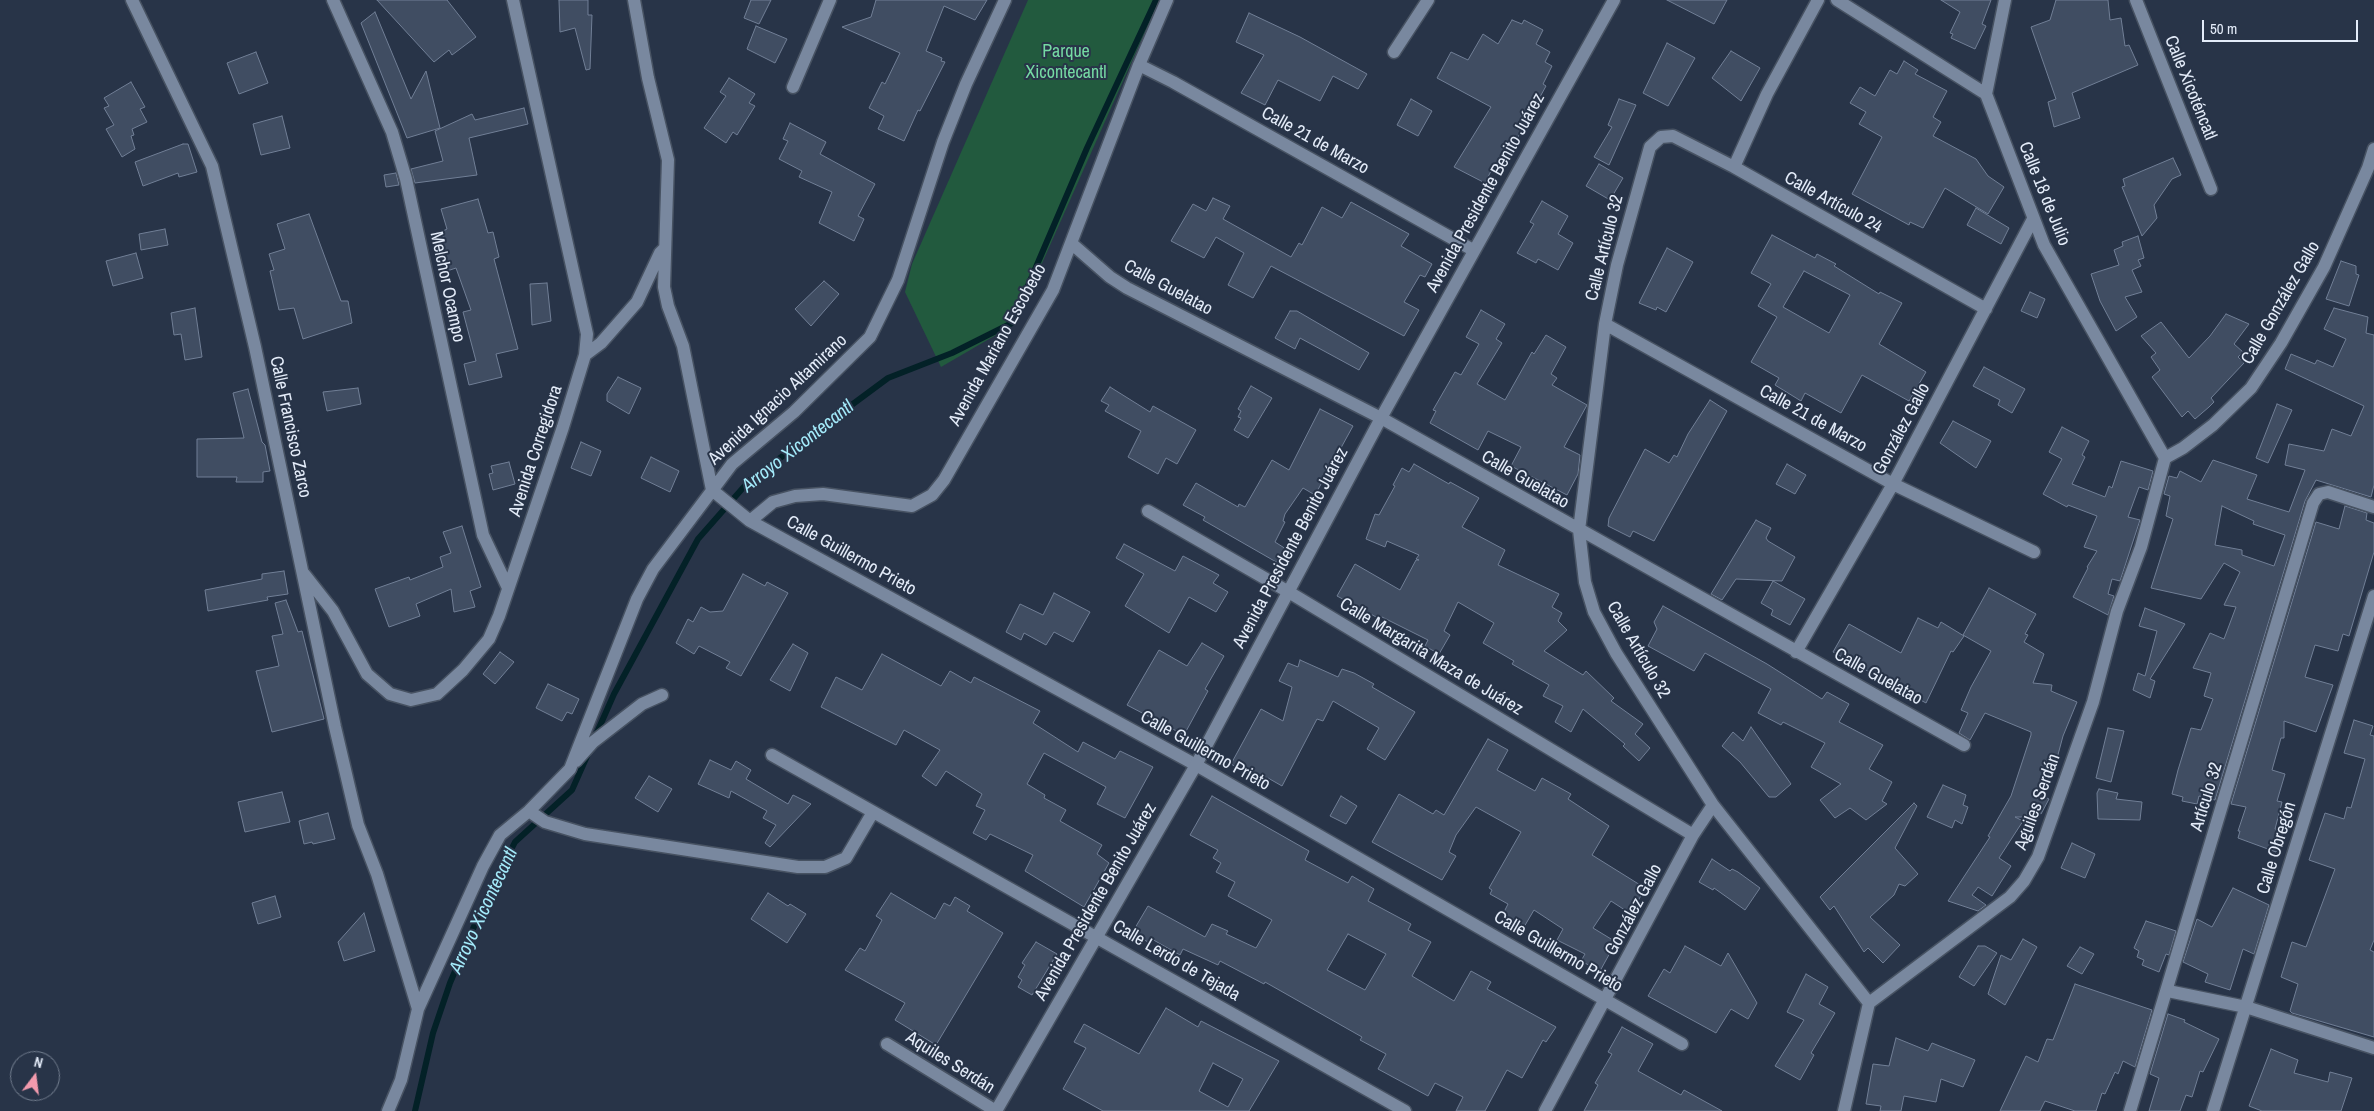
<!DOCTYPE html>
<meta charset="utf-8">
<style>
body{margin:0}
#map{position:relative;width:2374px;height:1111px;overflow:hidden;background:#283448;font-family:"Archivo Narrow",sans-serif}
canvas{display:block}
.north{position:absolute;left:10px;top:1051px;width:50px;height:50px;box-sizing:border-box;background:#283448;border:1px solid #737e8f;border-radius:50%;rotate:15deg;font-size:14px;font-weight:700;line-height:20px;text-align:center;color:#e4ecf9}
.north::after{content:'';display:block;margin:auto;width:18px;height:22px;background:#f29aad;clip-path:polygon(50% 0,100% 100%,50% 72%,0 100%)}
.scale{position:absolute;left:2202px;top:20px;width:156px;height:22px;box-sizing:border-box;border:2px solid #e4ecf9;border-top:0;padding-left:6px;font-size:15px;line-height:18px;white-space:nowrap;color:#e4ecf9;-webkit-text-stroke:4px #283448;paint-order:stroke}
</style>
<div id="map">
<canvas width="2374" height="1111"></canvas>
<div class="north">N</div>
<div class="scale">50 m</div>
</div>
<script>
const context = document.querySelector('canvas').getContext('2d');
context.lineJoin = 'round';
function fillPath(path, color) {
  context.fillStyle = color;
  context.fill(path, 'evenodd');
}
function shape(rows) {
  const path = new Path2D();
  for (const r of rows) {
    path.moveTo(r[0], r[1]);
    for (let i = 2; i < r.length; i += 2) path.lineTo(r[i], r[i + 1]);
  }
  return path;
}
function trace(path, color, width, dash) {
  context.strokeStyle = color;
  context.lineWidth = width;
  context.lineCap = dash ? 'butt' : 'round';
  context.setLineDash(dash || []);
  context.stroke(path);
}
function write(font, color, halo, rows, align = 'center') {
  context.font = font + ' "Archivo Narrow",sans-serif';
  context.lineWidth = 4;
  context.setLineDash([]);
  context.textBaseline = 'middle';
  context.strokeStyle = halo;
  context.fillStyle = color;
  for (const [text, x, y, turn = 0] of rows) {
    context.save();
    context.translate(x, y);
    context.rotate((+turn || 0) * Math.PI / 180);
    context.textAlign = isNaN(turn) ? turn : align;
    if (halo) context.strokeText(text, 0, 0);
    context.fillText(text, 0, 0);
    context.restore();
  }
}
fillPath(shape([
 [1028,0,1159,0,1015,324,941,367,905,292,912,264]
]), '#225a3e');
trace(shape([
 [595,737,614,694,698,539,749,481,888,378,952,353,1012,323,1087,148,1156,0],
 [415,1111,433,1033,450,983,484,903,515,842,572,790,588,754]
]), '#032127', 6);
const building = shape([
 [377,0,447,0,476,37,452,55,449,50,434,62,377,0],
 [559,0,588,0,588,15,592,15,590,69,586,70,575,28,560,32,559,0],
 [751,0,771,0,759,24,744,18,751,0],
 [876,0,987,0,975,20,944,6,926,51,942,58,941,61,945,62,920,111,918,110,904,141,878,129,884,116,869,108,882,82,885,84,900,53,842,27,871,17,876,0],
 [1667,0,1727,0,1714,24,1667,0],
 [1941,0,1991,0,1982,24,1986,26,1975,49,1951,38,1953,34,1950,33,1960,12,1941,0],
 [2056,0,2108,0,2110,20,2121,18,2125,46,2129,45,2138,65,2072,93,2080,118,2054,127,2048,102,2056,99,2031,27,2050,20,2056,0],
 [375,12,411,99,426,71,440,128,407,138,361,23,375,12],
 [1249,13,1300,37,1367,74,1358,89,1333,76,1320,101,1278,80,1265,105,1241,93,1264,55,1236,42,1249,13],
 [1512,20,1522,24,1524,20,1543,30,1536,44,1550,52,1545,62,1552,66,1543,84,1546,86,1502,166,1495,163,1485,183,1454,167,1491,107,1437,78,1451,52,1468,60,1483,34,1498,44,1512,20],
 [756,26,787,39,775,63,747,49,756,26],
 [1667,43,1695,58,1668,106,1643,93,1667,43],
 [1731,51,1760,68,1741,101,1712,78,1731,51],
 [256,52,268,83,239,94,227,63,256,52],
 [1904,61,1918,70,1915,74,1947,91,1933,117,1941,122,1933,136,1976,159,1988,176,2004,187,1988,214,1945,188,1923,228,1910,222,1909,225,1852,194,1882,137,1859,124,1866,112,1850,103,1860,87,1875,96,1890,70,1897,74,1904,61],
 [729,78,755,94,749,103,755,106,737,135,733,132,726,143,704,128,726,96,720,92,729,78],
 [131,82,145,107,140,109,147,122,132,129,134,135,131,136,135,149,122,157,106,129,114,125,104,108,109,106,104,98,131,82],
 [1411,99,1432,111,1418,136,1397,125,1411,99],
 [1619,99,1636,105,1609,165,1594,157,1612,127,1608,125,1619,99],
 [524,108,528,124,469,138,477,175,415,183,411,169,443,161,435,131,472,114,475,120,524,108],
 [282,116,290,148,261,155,253,124,282,116],
 [790,123,826,142,820,154,875,184,858,216,864,219,854,241,819,223,832,192,799,177,802,171,779,159,788,141,783,139,790,123],
 [183,144,188,144,197,172,179,177,178,173,143,186,135,162,183,144],
 [2173,158,2181,175,2172,179,2154,205,2157,218,2142,236,2122,187,2125,186,2123,179,2173,158],
 [1599,164,1623,178,1610,200,1586,186,1599,164],
 [396,173,399,185,386,187,384,175,396,173],
 [1213,198,1230,206,1223,219,1291,257,1299,243,1302,245,1322,207,1342,218,1351,202,1409,234,1401,246,1432,264,1425,277,1420,275,1404,302,1419,310,1404,336,1271,266,1253,298,1228,285,1244,253,1216,237,1204,258,1171,241,1193,204,1206,211,1213,198],
 [478,199,488,233,493,232,499,257,494,259,518,349,496,354,502,377,469,385,464,364,476,361,463,312,471,310,456,268,447,271,437,240,444,239,441,232,447,229,441,209,478,199],
 [1542,201,1568,216,1558,234,1573,243,1558,270,1538,259,1536,263,1517,253,1534,224,1530,222,1542,201],
 [1976,208,2009,228,2001,244,1967,225,1976,208],
 [309,214,341,301,348,301,352,323,303,339,294,308,279,310,270,271,274,270,269,254,285,249,277,224,309,214],
 [165,229,168,245,141,250,139,234,165,229],
 [1772,235,1815,258,1817,254,1836,264,1834,266,1879,294,1880,292,1902,303,1879,344,1926,372,1909,401,1862,375,1841,413,1805,393,1801,401,1775,385,1779,378,1751,362,1777,317,1758,306,1771,284,1751,273,1772,235],
 [1804,271,1850,295,1829,333,1783,307,1804,271],
 [2138,236,2144,258,2138,260,2141,266,2132,270,2142,292,2125,297,2137,317,2116,331,2100,301,2091,274,2119,265,2114,250,2123,246,2122,242,2138,236],
 [1667,248,1693,262,1666,312,1657,307,1656,310,1639,303,1667,248],
 [136,253,143,278,113,286,106,261,136,253],
 [2341,261,2356,266,2356,274,2359,275,2349,306,2326,299,2341,261],
 [824,281,839,294,811,326,795,309,824,281],
 [547,283,551,321,532,325,530,284,547,283],
 [2030,292,2045,299,2037,318,2021,311,2030,292],
 [195,308,202,357,185,360,181,334,174,335,171,313,195,308],
 [2334,308,2368,317,2366,333,2374,335,2374,485,2371,497,2316,480,2305,501,2215,800,2199,796,2197,804,2182,801,2183,797,2172,794,2178,770,2191,728,2201,730,2213,699,2204,696,2211,673,2193,668,2210,633,2224,639,2236,607,2224,605,2240,572,2224,563,2201,599,2151,588,2173,519,2166,516,2170,496,2164,494,2169,476,2177,478,2180,471,2201,482,2213,460,2257,475,2247,499,2289,512,2305,470,2285,465,2289,444,2324,451,2332,429,2351,436,2364,406,2285,369,2291,354,2315,364,2317,360,2333,367,2346,339,2324,329,2334,308],
 [2222,506,2254,521,2253,524,2285,535,2274,566,2242,555,2242,550,2215,545,2222,506],
 [1481,310,1505,324,1496,339,1502,343,1477,384,1505,400,1532,352,1534,354,1546,335,1566,347,1551,374,1557,378,1552,385,1587,405,1564,447,1580,455,1578,474,1567,495,1511,466,1521,447,1488,431,1478,450,1430,423,1436,411,1433,410,1455,372,1461,375,1479,344,1466,337,1481,310],
 [1290,311,1297,311,1369,353,1359,370,1300,338,1295,349,1275,338,1290,311],
 [2226,314,2249,324,2234,344,2243,352,2238,357,2244,363,2211,398,2214,402,2209,407,2195,419,2188,411,2182,417,2152,377,2160,370,2151,357,2156,353,2141,336,2161,322,2189,358,2210,336,2226,314],
 [1984,367,2025,389,2012,413,1998,405,2000,400,1973,386,1984,367],
 [618,377,641,388,629,414,607,401,607,394,618,377],
 [1251,386,1272,398,1248,438,1234,430,1241,418,1238,417,1241,411,1238,409,1251,386],
 [1110,387,1150,412,1153,406,1196,430,1177,464,1166,458,1158,474,1128,457,1141,431,1105,411,1109,405,1101,401,1110,387],
 [358,388,361,404,327,411,323,392,358,388],
 [248,389,262,442,265,445,270,471,263,472,263,482,236,482,237,477,197,477,197,439,244,438,233,393,248,389],
 [1710,400,1727,411,1654,541,1633,531,1630,537,1608,526,1609,518,1645,449,1669,463,1674,455,1677,457,1688,434,1710,400],
 [2277,404,2292,410,2268,463,2256,458,2277,404],
 [1320,409,1353,426,1315,495,1303,488,1285,514,1283,521,1285,522,1275,542,1286,549,1278,563,1203,520,1205,517,1183,505,1196,483,1238,507,1239,504,1245,507,1272,460,1289,470,1320,409],
 [1953,421,1991,441,1976,468,1940,443,1953,421],
 [2062,427,2089,441,2082,455,2085,457,2072,484,2105,497,2109,486,2112,488,2121,461,2153,471,2148,490,2139,487,2128,517,2140,520,2120,581,2112,579,2108,594,2114,596,2108,615,2073,597,2088,568,2087,567,2097,551,2084,547,2097,516,2068,505,2067,507,2043,494,2062,459,2049,452,2062,427],
 [581,442,601,451,591,476,571,468,581,442],
 [651,457,679,471,670,492,641,478,651,457],
 [509,462,515,484,493,490,489,474,493,473,491,466,509,462],
 [1414,464,1449,484,1450,482,1479,498,1462,527,1505,550,1498,565,1559,594,1552,607,1562,613,1558,621,1567,630,1544,651,1583,675,1586,671,1614,698,1611,701,1643,724,1635,734,1650,748,1639,761,1623,746,1625,744,1583,709,1571,732,1555,722,1563,706,1543,696,1549,685,1512,664,1514,661,1483,643,1494,623,1458,602,1444,631,1450,635,1439,654,1425,646,1428,640,1380,616,1378,618,1337,596,1355,564,1400,590,1416,560,1419,560,1416,559,1419,555,1387,541,1385,547,1366,539,1375,514,1379,515,1395,486,1393,485,1402,468,1409,472,1414,464],
 [1787,464,1806,475,1795,494,1776,484,1787,464],
 [2345,506,2367,513,2366,520,2374,523,2374,552,2349,636,2343,634,2338,651,2315,645,2305,677,2333,685,2316,732,2284,721,2284,738,2281,738,2272,770,2285,774,2277,801,2282,802,2275,829,2282,831,2276,852,2238,838,2240,831,2238,831,2246,807,2231,804,2316,522,2339,529,2345,506],
 [1756,520,1771,528,1766,538,1768,541,1795,557,1782,581,1736,579,1722,600,1711,594,1756,520],
 [462,526,481,587,470,591,475,607,454,612,451,589,416,604,420,616,389,627,375,589,409,577,410,580,443,567,440,557,451,553,443,532,462,526],
 [1124,544,1175,571,1183,556,1219,575,1213,583,1228,592,1216,612,1189,597,1169,633,1125,606,1144,574,1116,558,1124,544],
 [284,571,288,594,267,597,268,600,208,611,205,590,262,579,262,574,284,571],
 [743,574,765,586,767,582,788,593,741,676,726,668,730,662,699,646,694,654,676,643,688,619,693,622,701,607,710,612,723,611,743,574],
 [1773,581,1805,599,1790,625,1771,615,1773,610,1761,603,1773,581],
 [1989,588,2036,614,2025,634,2028,635,2024,642,2044,654,2033,683,2052,685,2051,691,2077,702,2063,736,2056,762,2051,759,2039,794,2049,799,2041,814,2031,809,2025,817,2015,817,2023,821,1999,858,2011,866,1992,896,1978,887,1976,890,1972,895,1986,905,1978,911,1948,901,1990,837,1988,836,2011,796,2031,735,2031,732,1985,713,1970,740,1959,733,1968,713,1961,710,1971,687,1991,651,1963,635,1989,588],
 [1054,593,1090,612,1073,642,1054,632,1046,645,1024,633,1021,640,1006,632,1020,604,1043,615,1054,593],
 [286,600,298,632,302,631,324,719,272,732,256,671,279,666,272,636,283,634,275,603,286,600],
 [1663,606,1767,664,1822,699,1827,692,1849,704,1839,722,1883,745,1869,769,1892,782,1882,801,1887,804,1866,820,1850,808,1835,818,1820,800,1841,784,1811,767,1825,743,1783,722,1781,725,1758,713,1771,689,1705,653,1694,671,1648,646,1657,629,1654,622,1663,606],
 [2145,608,2185,624,2150,679,2155,681,2150,698,2133,690,2138,673,2145,676,2157,631,2139,626,2145,608],
 [1918,618,1938,628,1941,622,1964,636,1953,652,1951,651,1926,703,1833,652,1849,624,1901,653,1918,618],
 [1202,643,1224,656,1205,689,1208,691,1184,735,1127,705,1159,650,1187,666,1202,643],
 [793,644,808,653,790,691,770,680,793,644],
 [500,652,514,662,495,684,483,674,500,652],
 [882,654,941,686,950,671,971,683,974,677,1040,711,1033,723,1078,752,1083,742,1115,759,1120,751,1153,767,1125,818,1097,804,1106,787,1044,753,1027,784,1045,795,1044,798,1066,810,1060,821,1102,845,1097,854,1109,863,1084,907,1025,871,1033,855,990,834,986,840,973,833,985,810,976,806,982,794,946,771,936,786,922,776,940,750,904,730,896,745,821,707,836,677,862,690,882,654],
 [1300,660,1338,677,1342,669,1354,673,1374,684,1372,687,1415,712,1385,760,1367,749,1379,728,1333,701,1323,721,1317,719,1282,786,1268,778,1265,784,1231,764,1261,709,1283,721,1292,687,1279,681,1288,663,1298,667,1300,660],
 [548,684,579,699,572,714,567,712,562,721,536,708,548,684],
 [2354,720,2373,726,2370,735,2374,736,2374,940,2370,950,2374,952,2374,1037,2292,1013,2290,1011,2298,984,2281,977,2292,942,2306,947,2335,869,2309,860,2325,813,2344,819,2347,807,2351,808,2365,759,2344,753,2354,720],
 [1751,727,1791,784,1776,797,1769,797,1740,762,1722,746,1733,732,1743,741,1751,727],
 [2108,728,2124,731,2111,782,2096,778,2108,728],
 [1488,739,1508,750,1497,770,1535,791,1542,778,1571,794,1568,799,1609,826,1592,855,1645,888,1631,914,1611,901,1593,928,1616,942,1600,971,1581,961,1585,954,1557,940,1563,929,1534,910,1524,927,1503,914,1508,904,1490,894,1492,890,1489,888,1521,832,1476,807,1456,835,1449,852,1456,856,1442,880,1372,842,1399,794,1433,814,1436,810,1444,815,1488,739],
 [710,760,731,770,736,761,751,770,746,779,788,804,793,795,811,804,770,847,765,843,776,825,763,818,767,811,731,791,729,798,698,784,710,760],
 [649,776,672,789,658,812,635,798,649,776],
 [1943,785,1966,795,1963,805,1968,807,1962,824,1955,820,1952,828,1927,817,1943,785],
 [2099,789,2118,793,2116,799,2142,802,2140,820,2098,819,2097,793,2099,789],
 [282,792,290,822,245,832,238,802,282,792],
 [1212,796,1309,851,1305,860,1348,883,1352,876,1374,889,1368,901,1411,924,1408,930,1431,942,1412,976,1454,1001,1471,971,1491,982,1487,989,1556,1027,1546,1042,1543,1040,1522,1078,1507,1070,1485,1111,1456,1111,1463,1097,1435,1083,1428,1096,1378,1069,1386,1054,1360,1040,1362,1037,1265,982,1264,984,1220,961,1218,965,1183,949,1180,955,1150,938,1148,942,1132,933,1148,906,1205,937,1212,924,1228,931,1226,934,1256,948,1272,920,1228,896,1235,882,1216,872,1221,863,1213,858,1218,850,1190,835,1212,796],
 [1348,934,1386,954,1365,990,1327,970,1348,934],
 [1341,796,1357,806,1346,824,1330,816,1341,796],
 [1914,803,1917,806,1895,848,1918,874,1905,886,1899,884,1894,895,1870,917,1900,945,1883,963,1868,948,1864,952,1834,906,1830,910,1820,897,1914,803],
 [328,813,335,839,313,844,312,842,304,844,299,821,328,813],
 [2072,843,2095,854,2085,878,2061,868,2072,843],
 [1712,859,1730,871,1732,869,1738,872,1760,888,1745,910,1714,888,1713,890,1699,882,1712,859],
 [2233,888,2269,905,2254,954,2243,949,2230,990,2205,982,2208,974,2183,962,2197,919,2212,927,2233,888],
 [768,893,788,906,790,904,806,914,787,943,751,919,768,893],
 [891,893,935,919,944,903,950,906,955,897,970,906,967,911,1003,933,936,1045,895,1020,905,1003,845,970,860,948,865,951,882,920,876,916,891,893],
 [275,896,281,917,258,924,252,903,275,896],
 [364,913,375,951,344,961,338,942,364,913],
 [2146,921,2176,931,2169,955,2166,954,2159,972,2142,965,2144,960,2137,957,2139,951,2134,948,2146,921],
 [2023,939,2037,947,2005,1005,1988,994,2001,955,2011,960,2023,939],
 [1036,942,1057,954,1032,995,1018,987,1022,980,1018,977,1025,965,1022,963,1036,942],
 [1685,946,1721,966,1728,953,1757,1003,1748,1019,1731,1009,1716,1033,1648,996,1664,969,1670,973,1685,946],
 [1978,946,1985,946,1997,953,1974,986,1959,977,1978,946],
 [2080,947,2094,954,2082,974,2067,966,2080,947],
 [1806,974,1828,987,1819,1004,1835,1013,1811,1053,1814,1055,1800,1080,1775,1066,1804,1020,1787,1012,1806,974],
 [2075,984,2152,1010,2135,1067,2123,1061,2118,1074,2115,1072,2105,1094,2102,1093,2096,1111,2075,1111,2045,1101,2040,1111,2000,1111,2026,1056,2038,1062,2047,1039,2053,1040,2075,984],
 [1166,1008,1198,1027,1201,1021,1279,1061,1249,1111,1103,1111,1063,1089,1086,1048,1074,1042,1084,1024,1139,1054,1166,1008],
 [1213,1063,1243,1079,1228,1107,1199,1091,1213,1063],
 [2168,1014,2185,1020,2184,1022,2219,1039,2203,1072,2200,1071,2192,1097,2186,1095,2180,1111,2149,1111,2159,1078,2150,1074,2168,1014],
 [1622,1027,1653,1044,1638,1071,1681,1095,1684,1090,1722,1111,1584,1111,1598,1085,1595,1083,1612,1054,1608,1052,1622,1027],
 [1896,1038,1928,1051,1932,1043,1975,1060,1963,1087,1941,1079,1936,1102,1904,1096,1901,1111,1880,1111,1881,1106,1866,1104,1873,1064,1889,1066,1896,1038],
 [2271,1049,2298,1060,2294,1073,2328,1082,2330,1072,2352,1078,2341,1111,2262,1111,2249,1106,2271,1049]
]);
fillPath(building, '#404d62');
trace(building, '#717f96', 1);
const street = shape([
 [132,0,212,166,255,347,335,727,358,825,377,874,418,1009,401,1080,388,1111],
 [333,0,392,132,406,179,483,535,508,588],
 [634,0,648,78,668,160,664,287,668,306,683,346,712,490,750,521,1196,765,1682,1044],
 [1837,0,1986,94,2044,245,2165,458],
 [2136,0,2211,189],
 [1394,52,1428,0],
 [1139,65,1173,82,1473,250],
 [793,87,830,0],
 [1986,94,2005,0],
 [1734,167,1767,94,1818,0],
 [1071,243,1110,277,1127,288,1381,418,1964,745],
 [1605,324,1893,484,2034,552],
 [585,355,601,343,637,302,660,253,665,248],
 [1148,511,1287,591,1693,835],
 [750,521,773,502,795,496,823,494,912,506,932,495,944,480,1053,290,1139,65,1167,0],
 [304,574,333,611,367,674,390,694,411,700,437,694,463,670,489,639,499,616,563,427,585,355,587,334,513,0],
 [1796,652,1893,484,2033,219],
 [772,755,1405,1111],
 [576,761,593,742,642,704,662,695],
 [529,811,545,822,585,834,798,867,825,867,846,858,873,812],
 [2168,991,2246,1007,2374,1048],
 [1869,1003,1713,805,1616,653,1594,612,1585,582,1579,530,1605,324,1617,265,1650,147,1661,137,1673,136,1734,167,1986,309],
 [418,1009,483,866,500,835,529,811,570,769,637,599,653,569,732,464,794,412,870,337,898,280,943,142,966,84,1005,0],
 [887,1044,996,1111],
 [1545,1111,1693,835,1713,805],
 [1844,1111,1869,1003,2010,897,2024,881,2038,857,2093,702,2117,611,2141,547,2165,458,2183,448,2213,425,2251,388,2281,343,2324,267,2368,168,2374,149],
 [2130,1111,2313,503,2319,494,2328,492,2374,507],
 [2213,1111,2374,596]
]);
const secondary = shape([
 [996,1111,1196,765,1381,418,1614,0]
]);
trace(street, '#475262', 15);
trace(secondary, '#475262', 15);
trace(street, '#79889f', 12);
trace(secondary, '#79889f', 12);
write('18px', '#75daa3', '#283448', [
 ["Parque",1066,52],
 ["Xicontecantl",1066,73]
]);
write('18px', '#e4ecf9', '#283448', [
 ["Calle Xicoténcatl",2190,88,68],
 ["Calle 21 de Marzo",1315,141,29],
 ["Avenida Presidente Benito Juárez",1486,193,-61],
 ["Calle 18 de Julio",2044,194,68],
 ["Calle Artículo 24",1833,203,29],
 ["Calle Artículo 32",1605,248,-76],
 ["Melchor Ocampo",447,287,78],
 ["Calle Guelatao",1168,288,28],
 ["Calle González Gallo",2281,303,-60],
 ["Avenida Mariano Escobedo",998,345,-61],
 ["Avenida Ignacio Altamirano",778,400,-43],
 ["Calle 21 de Marzo",1813,419,29],
 ["Calle Francisco Zarco",290,427,78],
 ["González Gallo",1902,429,-62],
 ["Avenida Corregidora",536,451,-72],
 ["Calle Guelatao",1525,480,30],
 ["Avenida Presidente Benito Juárez",1291,548,-62],
 ["Calle Guillermo Prieto",851,556,29],
 ["Calle Artículo 32",1638,650,60],
 ["Calle Margarita Maza de Juárez",1431,657,31],
 ["Calle Guelatao",1878,677,29],
 ["Calle Guillermo Prieto",1205,751,29],
 ["Artículo 32",2207,797,-73],
 ["Aguiles Serdán",2038,802,-70],
 ["Calle Obregón",2277,848,-73],
 ["Avenida Presidente Benito Juárez",1096,902,-60],
 ["González Gallo",1634,910,-62],
 ["Calle Guillermo Prieto",1558,952,30],
 ["Calle Lerdo de Tejada",1176,961,30],
 ["Aquiles Serdán",950,1063,32]
]);
write('italic 19px', '#a4ebfb', '#283448', [
 ["Arroyo Xicontecantl",798,447,-38],
 ["Arroyo Xicontecantl",484,911,-65]
]);
</script>
